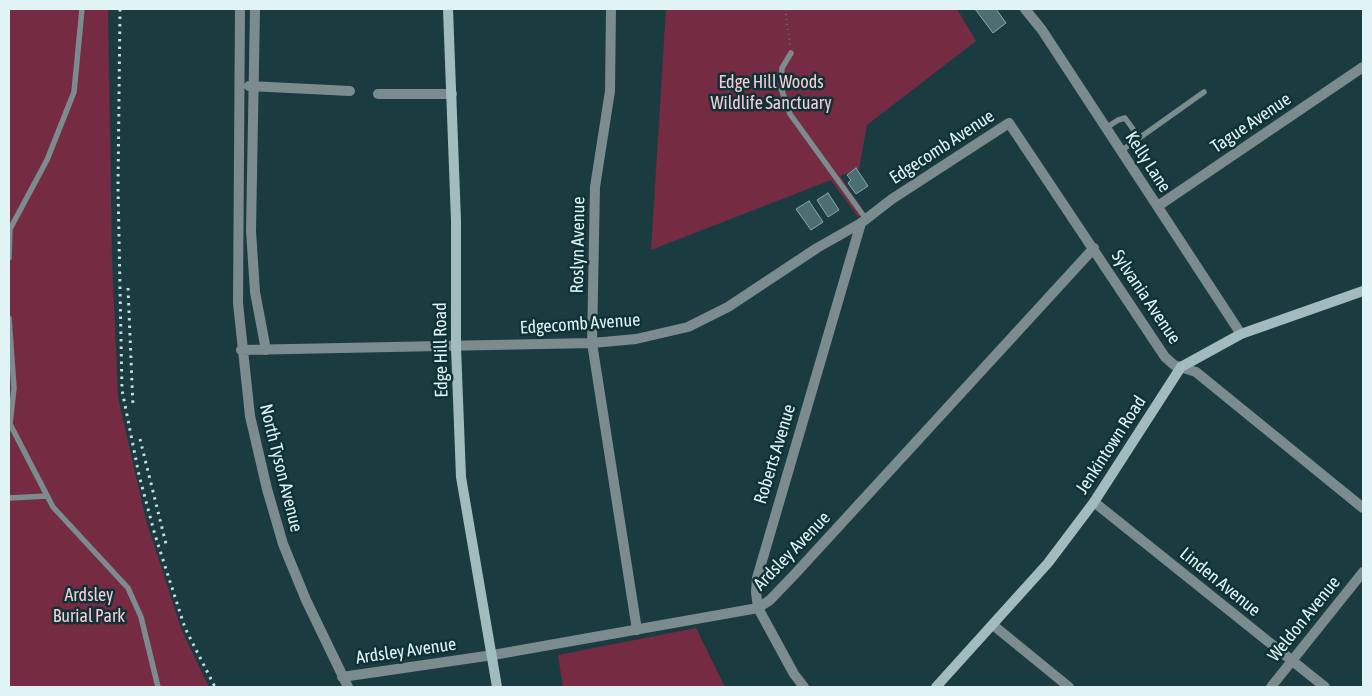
<!DOCTYPE html>
<style>
body{margin:0}
#map{position:relative;width:1372px;height:696px;overflow:hidden;background:#1a3c40;font-family:"Asap Condensed",sans-serif}
canvas{display:block}
.frame{position:absolute;inset:0;border:10px solid #e0f3f5;pointer-events:none}
</style>
<div id="map">
<canvas width="1372" height="696"></canvas>
<div class="frame"></div>
</div>
<script>
const context = document.querySelector('canvas').getContext('2d');
context.lineJoin = 'round';
function fillPath(path, color) {
  context.fillStyle = color;
  context.fill(path, 'evenodd');
}
function shape(rows) {
  const path = new Path2D();
  for (const r of rows) {
    path.moveTo(r[0], r[1]);
    for (let i = 2; i < r.length; i += 2) path.lineTo(r[i], r[i + 1]);
  }
  return path;
}
function trace(path, color, width, dash) {
  context.strokeStyle = color;
  context.lineWidth = width;
  context.lineCap = dash ? 'butt' : 'round';
  context.setLineDash(dash || []);
  context.stroke(path);
}
function write(font, color, halo, rows, align = 'center') {
  context.font = font + ' "Asap Condensed",sans-serif';
  context.lineWidth = 5;
  context.setLineDash([]);
  context.textBaseline = 'middle';
  context.strokeStyle = halo;
  context.fillStyle = color;
  for (const [text, x, y, turn = 0] of rows) {
    context.save();
    context.translate(x, y);
    context.rotate((+turn || 0) * Math.PI / 180);
    context.textAlign = isNaN(turn) ? turn : align;
    if (halo) context.strokeText(text, 0, 0);
    context.fillText(text, 0, 0);
    context.restore();
  }
}
fillPath(shape([
 [9,9,108,9,112,258,118,397,146,520,182,631,209,687,9,687],
 [666,9,957,9,976,41,867,125,859,169,840,176,865,213,858,217,831,180,651,250],
 [696,628,725,687,563,687,558,655]
]), '#752b41');
const building = shape([
 [975,9,996,9,1006,23,993,33,975,9],
 [856,168,868,186,856,194,848,183,851,180,847,175,856,168],
 [828,193,839,210,828,217,817,200,828,193],
 [809,201,823,222,811,230,796,209,809,201]
]);
fillPath(building, '#4b6e72');
trace(building, '#86abaf', 1);
trace(shape([
 [785,9,790,45]
]), '#587578', 2, [1, 4]);
trace(shape([
 [791,53,782,68,781,88,790,114,866,219],
 [1106,128,1118,120,1125,118,1133,129,1135,141],
 [1121,151,1204,92],
 [9,258,10,229,47,160,74,92,82,9],
 [9,318,14,388,10,424,53,507,128,588,141,617,158,687],
 [9,498,47,496]
]), '#7c8b8d', 5.5);
trace(shape([
 [240,9,238,303,250,416,267,489,283,544,306,600,348,687],
 [255,9,251,231,255,292,266,350],
 [611,9,610,91,595,187,592,343,637,630],
 [1025,9,1042,30,1241,334],
 [249,86,350,91],
 [378,94,452,94],
 [1158,206,1363,67],
 [241,350,592,343,636,339,688,327,728,307,817,248,861,223,892,199,1009,123,1165,357,1174,365,1196,372,1363,508],
 [1094,502,1325,687],
 [993,625,1069,687],
 [342,677,493,655,758,608,770,600,794,575,1094,248],
 [804,687,794,674,758,608,756,592,757,578,861,223],
 [1271,687,1363,572]
]), '#7c8b8d', 10);
trace(shape([
 [448,9,456,221,456,347,461,477,497,687],
 [936,687,1048,563,1094,502,1181,367,1241,334,1363,291]
]), '#a2bbbe', 10);
trace(shape([
 [120,9,118,187,122,390,139,475,155,535,185,628,215,687],
 [128,288,133,407],
 [140,439,167,548]
]), '#c7dcde', 3, [2.5, 5]);
write('18px', '#facbd4', '#0f3236', [
 ["Edge Hill Woods",771,82],
 ["Wildlife Sanctuary",771,103],
 ["Ardsley",89,595],
 ["Burial Park",89,616]
]);
write('18px', '#e0f3f5', '#0f3236', [
 ["Tague Avenue",1251,123,-34],
 ["Edgecomb Avenue",942,147,-33],
 ["Kelly Lane",1148,162,57],
 ["Roslyn Avenue",578,245,-89],
 ["Sylvania Avenue",1146,297,56],
 ["Edgecomb Avenue",580,324,-4],
 ["Edge Hill Road",441,350,-91],
 ["Jenkintown Road",1111,445,-57],
 ["Roberts Avenue",775,454,-73],
 ["North Tyson Avenue",281,468,76],
 ["Ardsley Avenue",792,551,-46],
 ["Linden Avenue",1220,582,39],
 ["Weldon Avenue",1304,619,-51],
 ["Ardsley Avenue",406,651,-8]
]);
</script>
